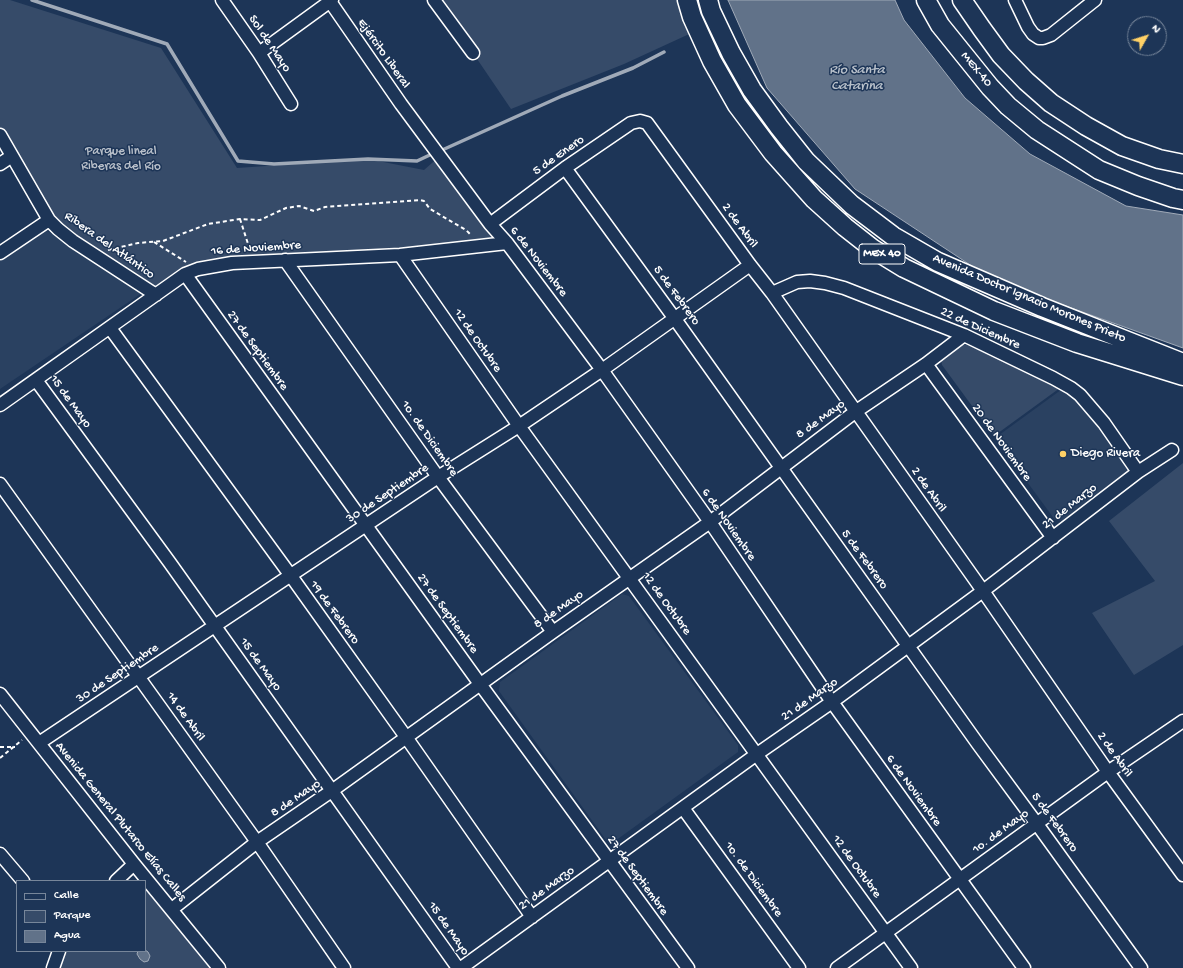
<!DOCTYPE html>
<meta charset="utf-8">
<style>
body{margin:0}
#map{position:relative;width:1183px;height:968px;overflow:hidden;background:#1d3557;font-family:"Gochi Hand",sans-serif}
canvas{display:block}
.legend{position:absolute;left:16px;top:880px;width:130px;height:72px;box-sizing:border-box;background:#1d3557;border:1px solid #77869a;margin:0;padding:5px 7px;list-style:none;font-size:12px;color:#fff}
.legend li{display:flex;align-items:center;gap:8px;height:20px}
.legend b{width:20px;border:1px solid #77869a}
.north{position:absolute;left:1127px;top:16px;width:40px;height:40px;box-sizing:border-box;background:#1d3557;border:1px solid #77869a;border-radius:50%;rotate:51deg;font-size:11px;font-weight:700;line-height:16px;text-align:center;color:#fff}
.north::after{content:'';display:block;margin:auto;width:14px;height:18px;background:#ffd166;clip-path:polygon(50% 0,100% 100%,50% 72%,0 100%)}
</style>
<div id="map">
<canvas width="1183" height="968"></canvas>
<ul class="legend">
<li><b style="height:5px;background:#1d3557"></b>Calle</li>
<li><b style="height:11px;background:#364b69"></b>Parque</li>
<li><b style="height:11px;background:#617289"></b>Agua</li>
</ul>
<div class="north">N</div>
</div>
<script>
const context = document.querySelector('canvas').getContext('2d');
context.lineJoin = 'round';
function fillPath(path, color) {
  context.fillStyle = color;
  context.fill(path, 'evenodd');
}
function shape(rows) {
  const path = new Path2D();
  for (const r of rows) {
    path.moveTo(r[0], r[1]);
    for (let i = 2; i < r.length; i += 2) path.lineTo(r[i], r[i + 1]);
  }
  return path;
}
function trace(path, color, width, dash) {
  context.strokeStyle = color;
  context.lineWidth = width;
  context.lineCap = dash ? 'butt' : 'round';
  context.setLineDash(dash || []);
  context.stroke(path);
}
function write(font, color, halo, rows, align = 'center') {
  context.font = font + ' "Gochi Hand",sans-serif';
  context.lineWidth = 3;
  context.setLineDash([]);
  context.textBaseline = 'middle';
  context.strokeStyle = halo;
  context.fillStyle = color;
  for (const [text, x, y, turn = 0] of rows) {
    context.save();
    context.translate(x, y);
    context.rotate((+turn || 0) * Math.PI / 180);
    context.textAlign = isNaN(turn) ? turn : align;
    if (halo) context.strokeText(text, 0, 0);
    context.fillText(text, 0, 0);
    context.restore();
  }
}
fillPath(shape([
 [46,230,142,293,0,389,0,261],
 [1065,387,1077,396,1131,469,1128,476,1063,521,1055,520,995,438],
 [622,594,629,596,738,745,738,752,615,841,606,840,499,691,500,682]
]), '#2a4161');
fillPath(shape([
 [0,0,10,0,161,48,237,168,368,159,424,170,440,156,507,243,210,266,156,295,57,229,0,137],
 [434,0,688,0,698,30,624,64,511,109,473,53],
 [962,345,967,345,1064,385,994,436,942,365,941,360],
 [1183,463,1183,645,1134,675,1092,613,1155,581,1109,521],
 [145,883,211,968,58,968,63,951,145,951]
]), '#364b69');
const water = shape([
 [728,0,895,0,904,20,965,98,1030,154,1126,206,1183,215,1183,348,993,280,855,189,767,88,728,0],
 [145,950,148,952,150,956,148,961,144,962,140,959,137,954,138,951,145,951,145,950]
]);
fillPath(water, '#617289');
trace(water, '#a0aab8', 1);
trace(shape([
 [32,0,167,44,238,161,274,164,368,159,417,161,434,153],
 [440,151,562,96,633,68,664,52]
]), '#a0aab8', 3.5);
const minor = shape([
 [222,0,259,53,291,104],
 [329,0,401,104,490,224,507,243,602,370,710,522,832,702,1024,968],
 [434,0,473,53],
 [1015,0,1028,27,1033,34,1039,38,1043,38,1051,35,1095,0],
 [259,53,332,0],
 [0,135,49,220,58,229,73,241,156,295],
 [0,164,12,156],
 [565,168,675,319,978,744,1037,824,1141,968],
 [490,224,565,168,631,123,640,121,647,123,750,265,772,293,983,591,1108,772,1183,875],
 [0,253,49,220],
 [400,255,519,426,911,968],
 [285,260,438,477,553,632],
 [185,274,480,684,688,968],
 [772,293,797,282,810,281,825,283,844,288,964,335,1053,378,1071,388,1080,395,1104,423,1138,472],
 [110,328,291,576,406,737,532,917],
 [926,364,1053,538],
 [36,380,170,563,458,968],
 [0,405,185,274,198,269,232,263,400,255,507,243],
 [0,484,257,842,344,968],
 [0,694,134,864,219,968],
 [39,743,438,477,519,426,602,370,750,265],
 [683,808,799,968],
 [0,854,23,881],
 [116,881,134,864],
 [172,909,257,842,333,790,553,632,710,522,855,412,926,364,964,335],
 [53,968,59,951],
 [461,968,757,754,832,702,983,591,1138,472,1172,450],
 [837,968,1108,772,1183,721]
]);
const highway = shape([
 [687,0,692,17,712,61,737,105,773,153,814,199,845,227,873,249,904,268,994,311,1077,343,1183,376],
 [708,0,711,11,731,53,752,90,779,127,806,161,852,205,893,236,938,262,1042,307,1183,363],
 [926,0,940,25,990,87,1008,106,1037,130,1099,170,1138,186,1173,198,1183,200],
 [962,0,982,29,1001,55,1026,81,1051,103,1086,126,1122,146,1159,159,1183,164]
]);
trace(minor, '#fff', 15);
trace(highway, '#fff', 21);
trace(shape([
 [240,219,250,250],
 [154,242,186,262],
 [108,250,138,243,163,241,208,224,240,219,260,220,286,208,299,206,314,211,325,207,420,200,424,201,430,209,466,230,471,235],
 [0,747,15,747],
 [0,758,22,740]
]), '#fff', 2, [4, 3]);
trace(minor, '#1d3557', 12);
trace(highway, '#1d3557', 18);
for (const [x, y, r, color] of [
 [1063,454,4,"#ffd166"]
]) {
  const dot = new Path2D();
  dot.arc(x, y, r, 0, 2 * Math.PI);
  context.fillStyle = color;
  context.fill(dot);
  trace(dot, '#1d3557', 1.5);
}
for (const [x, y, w] of [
 [882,254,46]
]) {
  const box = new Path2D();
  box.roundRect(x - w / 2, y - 10, w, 20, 3);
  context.fillStyle = '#1d3557';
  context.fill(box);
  trace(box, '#fff', 1);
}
write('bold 12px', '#fff', null, [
 ["MEX 40",882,254]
]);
write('13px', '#fff', '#1d3557', [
 ["Sol de Mayo",269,44,56],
 ["Ejército Liberal",383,54,55],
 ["MEX-40",976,70,50],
 ["5 de Enero",559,156,-35],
 ["2 de Abril",739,226,54],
 ["Ribera del Atlántico",109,246,35],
 ["16 de Noviembre",256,249,-4],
 ["6 de Noviembre",538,262,52],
 ["5 de Febrero",676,296,54],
 ["Avenida Doctor Ignacio Morones Prieto",1029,299,23],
 ["22 de Diciembre",980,329,24],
 ["12 de Octubre",477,341,55],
 ["27 de Septiembre",257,351,54],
 ["15 de Mayo",70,402,54],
 ["8 de Mayo",821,420,-36],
 ["1o. de Diciembre",429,439,55],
 ["20 de Noviembre",1001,443,54],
 ["2 de Abril",928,490,55],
 ["30 de Septiembre",388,494,-34],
 ["21 de Marzo",1070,507,-38],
 ["6 de Noviembre",728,525,55],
 ["5 de Febrero",864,560,54],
 ["12 de Octubre",666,604,54],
 ["8 de Mayo",559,610,-35],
 ["19 de Febrero",334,613,54],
 ["27 de Septiembre",447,614,54],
 ["15 de Mayo",260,665,54],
 ["30 de Septiembre",118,674,-34],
 ["21 de Marzo",810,700,-35],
 ["14 de Abril",185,717,55],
 ["2 de Abril",1114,755,55],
 ["6 de Noviembre",913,791,54],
 ["8 de Mayo",296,799,-34],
 ["Avenida General Plutarco Elías Calles",120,822,51],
 ["5 de Febrero",1054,823,54],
 ["1o. de Mayo",1001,832,-36],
 ["12 de Octubre",856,867,54],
 ["27 de Septiembre",637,876,54],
 ["1o. de Diciembre",753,880,54],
 ["21 de Marzo",547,889,-36],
 ["15 de Mayo",448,929,55]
]);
write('13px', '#b9c0ca', '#1d3557', [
 ["Parque lineal",121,152],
 ["Riberas del Río",121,167]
]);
write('13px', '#fff', '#1d3557', [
 ["Diego Rivera",1071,454]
], 'left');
write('italic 14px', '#b8c0ca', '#1d3557', [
 ["Río Santa",857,71],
 ["Catarina",857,87]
]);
</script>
